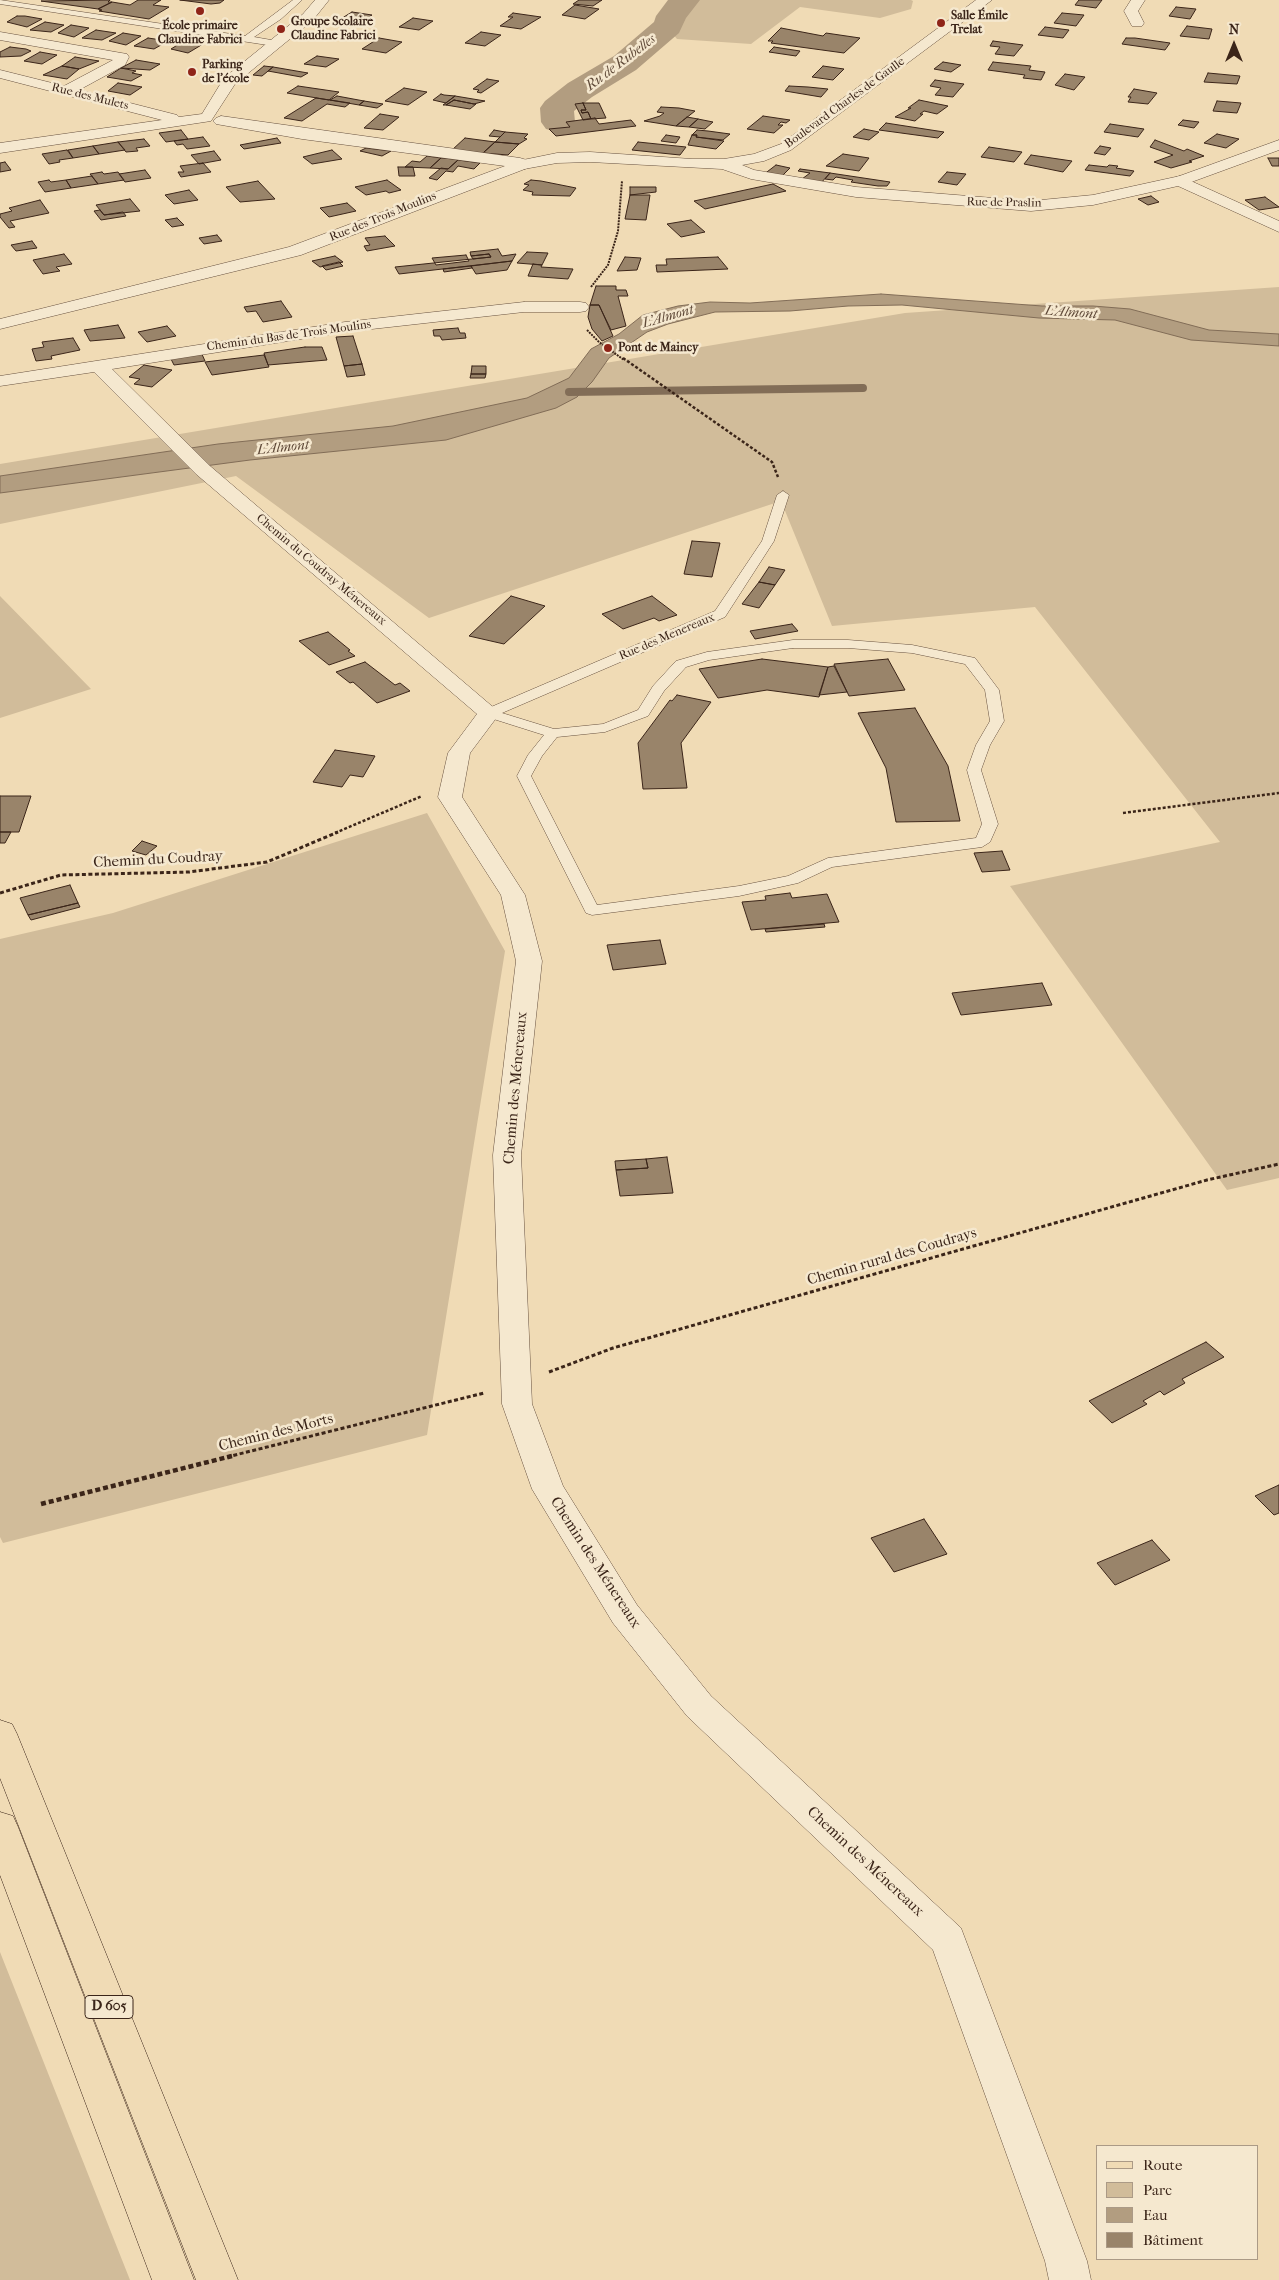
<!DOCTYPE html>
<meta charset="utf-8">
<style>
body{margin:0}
#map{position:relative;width:1279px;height:2280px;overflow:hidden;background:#f0dbb5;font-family:"IM FELL French Canon",serif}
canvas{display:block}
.legend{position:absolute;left:1096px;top:2145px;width:162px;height:115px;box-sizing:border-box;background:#f5e8cf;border:1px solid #ab9a86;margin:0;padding:6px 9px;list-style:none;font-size:15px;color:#3b2519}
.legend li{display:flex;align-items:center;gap:10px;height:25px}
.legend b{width:25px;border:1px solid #ab9a86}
.north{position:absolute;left:1209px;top:20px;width:50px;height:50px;-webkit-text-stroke:4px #f5e8cf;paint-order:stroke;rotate:0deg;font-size:14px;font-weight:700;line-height:20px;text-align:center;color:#3b2519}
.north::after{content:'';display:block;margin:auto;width:18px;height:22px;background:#3b2519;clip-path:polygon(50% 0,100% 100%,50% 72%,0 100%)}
</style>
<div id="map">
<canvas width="1279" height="2280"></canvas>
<ul class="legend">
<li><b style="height:6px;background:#f0dbb5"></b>Route</li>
<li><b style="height:14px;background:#d1bc9a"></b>Parc</li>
<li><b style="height:14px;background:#b29d80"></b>Eau</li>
<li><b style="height:14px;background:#99846a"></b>Bâtiment</li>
</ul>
<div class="north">N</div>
</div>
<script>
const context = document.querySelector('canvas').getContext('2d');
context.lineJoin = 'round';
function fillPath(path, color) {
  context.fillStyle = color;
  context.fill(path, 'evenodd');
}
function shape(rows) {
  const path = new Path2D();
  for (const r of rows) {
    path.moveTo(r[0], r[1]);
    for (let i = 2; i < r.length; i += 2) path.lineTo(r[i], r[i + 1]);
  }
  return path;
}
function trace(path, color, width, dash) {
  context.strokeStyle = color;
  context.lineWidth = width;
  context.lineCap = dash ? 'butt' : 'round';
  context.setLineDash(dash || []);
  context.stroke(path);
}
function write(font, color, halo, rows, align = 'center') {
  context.font = font + ' "IM FELL French Canon",serif';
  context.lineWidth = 5;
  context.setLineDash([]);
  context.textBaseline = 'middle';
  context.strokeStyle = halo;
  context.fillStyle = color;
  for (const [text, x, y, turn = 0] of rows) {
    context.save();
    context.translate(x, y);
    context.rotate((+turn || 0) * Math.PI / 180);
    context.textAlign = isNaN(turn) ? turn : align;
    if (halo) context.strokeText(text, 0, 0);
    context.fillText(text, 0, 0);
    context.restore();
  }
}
fillPath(shape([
 [677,0,911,0,913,1,911,9,880,18,800,7,751,44,677,39,661,20],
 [1279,287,1279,1178,1227,1190,1010,886,1220,842,1035,607,832,626,781,501,429,618,236,476,0,524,0,464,905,313],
 [0,596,91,689,0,718],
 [427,813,505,951,427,1435,3,1543,0,1537,0,939,113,913],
 [0,1952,130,2280,0,2280]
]), '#d1bc9a');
const water = shape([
 [881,294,1042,306,1093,306,1130,309,1209,330,1279,334,1279,346,1191,340,1115,320,1039,318,902,305,848,306,790,311,715,312,668,324,647,332,609,358,592,382,577,397,556,408,446,440,250,460,0,493,0,476,218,444,393,426,527,398,569,378,591,349,619,334,643,315,678,306,710,302,750,303,881,294]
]);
fillPath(water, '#b29d80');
trace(water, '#826d57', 1);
trace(shape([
 [569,392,863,388]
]), '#826d57', 8);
fillPath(shape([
 [668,0,700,0,686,18,679,33,636,70,592,97,574,111,575,122,570,129,558,132,546,129,541,122,540,108,545,101,568,83,614,56,654,22,656,16,668,0]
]), '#b29d80');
const building = shape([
 [110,0,108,2,112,2,98,9,41,1,110,0],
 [138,0,161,0,153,5,169,7,149,19,99,11,102,10,98,9,112,2,130,5,138,0],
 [180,0,224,0,220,3,211,4,180,0],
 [579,0,602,0,593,6,573,4,579,0],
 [1079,0,1102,0,1096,8,1075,5,1079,0],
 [575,5,599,9,585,19,562,15,575,5],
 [1176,7,1196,9,1190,19,1169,16,1176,7],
 [352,12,372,15,359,23,339,20,352,12],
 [513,13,541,17,521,29,500,26,513,17,508,17,513,13],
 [1062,13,1084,15,1076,26,1054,23,1062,13],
 [17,16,25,16,42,19,27,27,7,22,17,16],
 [413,18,433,21,419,30,399,27,413,18],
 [45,22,64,25,51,32,30,30,45,22],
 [71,25,89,28,74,37,58,33,71,25],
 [1187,26,1212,29,1209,39,1180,36,1187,26],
 [1045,27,1069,30,1063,38,1038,35,1045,27],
 [781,28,823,36,826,33,860,38,844,53,771,43,773,41,768,41,781,28],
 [96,30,116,33,102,40,82,38,96,30],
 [481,32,501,35,485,46,465,43,481,32],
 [123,33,141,36,126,45,109,41,123,33],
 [148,38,168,41,154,49,134,46,148,38],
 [379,38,402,42,386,53,362,49,379,38],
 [1126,38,1135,38,1170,43,1165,50,1122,44,1126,38],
 [184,41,203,44,188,53,171,49,184,41],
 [993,41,1023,45,1014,56,995,54,1000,47,990,46,993,41],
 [10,47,26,49,31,51,21,56,0,57,0,52,10,47],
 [774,47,800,51,796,56,769,52,774,47],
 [40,52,57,55,42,64,24,61,40,52],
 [317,56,339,59,326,67,304,64,317,56],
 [75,57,99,61,79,69,62,66,75,57],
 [136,60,160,64,150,70,121,68,136,60],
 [943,62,961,65,951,72,934,69,943,62],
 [993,62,1031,66,1029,70,1045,72,1041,80,1023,78,1025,75,988,70,993,62],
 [62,66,79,69,67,79,43,75,62,66],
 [264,66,273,67,262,76,253,75,264,66],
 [823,66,844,69,833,80,812,77,823,66],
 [273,67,308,73,301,77,268,71,273,67],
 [121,68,136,71,132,73,142,75,131,81,107,77,121,68],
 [1208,73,1240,76,1237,84,1204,82,1208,73],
 [1065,74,1085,77,1074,90,1055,85,1065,74],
 [487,79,499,81,481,93,477,92,479,90,473,89,487,79],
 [935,80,964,84,953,97,935,95,941,88,930,86,935,80],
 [118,83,142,87,130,95,108,91,118,83],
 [298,86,339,92,329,100,287,93,298,86],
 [789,86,808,87,828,89,821,97,785,91,789,86],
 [404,88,427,92,408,105,385,101,404,88],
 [1134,89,1157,93,1148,104,1128,102,1131,97,1128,97,1134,89],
 [441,94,444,95,455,96,446,103,433,100,441,94],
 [337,96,364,101,359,105,330,100,337,96],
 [455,96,485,101,474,104,454,100,446,105,443,105,455,96],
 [316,98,350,103,345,107,327,104,302,121,284,118,316,98],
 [454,100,474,104,476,104,470,109,446,105,454,100],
 [919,100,948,106,937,114,924,111,920,114,923,114,915,121,895,117,911,108,908,108,919,100],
 [364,101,383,104,377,108,359,105,364,101],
 [1217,101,1241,103,1237,113,1213,111,1217,101],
 [583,103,599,103,606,118,591,119,588,112,582,113,581,110,586,110,583,103],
 [583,103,586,110,581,110,582,113,588,112,591,119,583,120,575,104,583,103],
 [661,107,679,108,695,111,676,126,644,121,660,116,664,113,657,112,661,107],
 [380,114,399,117,383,130,364,128,380,114],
 [763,116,790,120,786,123,781,122,778,125,783,125,774,133,747,129,763,116],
 [687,117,698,119,689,127,676,126,687,117],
 [595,118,599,124,631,120,636,126,556,136,549,129,570,127,566,122,595,118],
 [698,119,713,122,705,129,689,127,698,119],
 [1183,120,1199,122,1194,128,1178,125,1183,120],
 [886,123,944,132,938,138,879,130,886,123],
 [1110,124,1144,129,1138,137,1104,132,1110,124],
 [864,129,879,132,869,140,853,137,864,129],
 [181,130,188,139,166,142,159,133,181,130],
 [494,130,505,132,500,137,489,136,494,130],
 [697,130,708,131,730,134,723,140,696,137,697,135,692,135,697,130],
 [505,132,528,134,524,138,527,139,519,144,495,142,505,132],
 [1217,134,1239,139,1226,148,1204,143,1217,134],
 [666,135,680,137,676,143,661,141,666,135],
 [692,135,697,135,696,137,724,141,716,149,688,145,692,135],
 [203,137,210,146,187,149,183,144,177,145,174,141,203,137],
 [277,138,281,143,244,149,240,145,277,138],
 [465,138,495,142,483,153,452,150,465,138],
 [144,139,150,146,136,148,138,151,126,152,118,142,144,139],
 [1155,140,1184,151,1187,149,1204,156,1189,161,1192,162,1171,168,1154,162,1173,155,1150,147,1155,140],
 [118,142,125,150,99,154,93,146,118,142],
 [495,142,519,144,508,155,483,153,495,142],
 [638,142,686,147,680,155,632,150,638,142],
 [93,146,99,154,73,158,68,150,93,146],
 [1100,146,1111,148,1105,155,1094,153,1100,146],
 [989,147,1022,152,1014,162,981,157,989,147],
 [366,148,391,151,382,156,360,151,366,148],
 [67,150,73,158,59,160,60,162,49,164,42,154,67,150],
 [332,150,342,159,312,164,303,157,332,150],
 [214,151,221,160,199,164,191,155,214,151],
 [843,154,869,158,859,171,826,166,843,154],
 [1031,155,1072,161,1063,172,1024,164,1031,155],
 [427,156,441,158,430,168,405,167,412,161,420,162,427,156],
 [441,158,454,159,458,160,448,169,430,168,441,158],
 [1268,158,1279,158,1279,166,1272,166,1268,158],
 [458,160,480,163,474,169,458,166,453,172,446,171,437,180,429,178,441,168,448,169,458,160],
 [5,162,11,170,0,172,0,163,5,162],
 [203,163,211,172,181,177,178,172,184,172,180,166,203,163],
 [776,165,790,168,780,178,763,175,776,165],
 [1089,165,1107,167,1109,165,1118,166,1116,168,1134,171,1130,176,1085,170,1089,165],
 [398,167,413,167,415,176,399,176,398,167],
 [800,169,830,173,820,184,802,179,810,173,798,171,800,169],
 [145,170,151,178,125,182,119,174,145,170],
 [102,172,104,174,118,172,124,180,98,184,90,174,102,172],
 [947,172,966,174,957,185,938,182,947,172],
 [830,173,890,182,887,186,878,186,851,182,853,180,836,177,833,180,825,179,830,173],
 [92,176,98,184,71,188,66,180,92,176],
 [49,180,51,182,66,180,71,188,45,192,38,182,49,180],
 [387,180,401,190,389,193,386,191,366,195,355,187,387,180],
 [531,180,541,181,576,188,570,196,532,195,533,192,523,190,529,185,524,184,531,180],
 [258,181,275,199,240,202,226,187,258,181],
 [773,184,786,191,705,209,694,201,773,184],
 [630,187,656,187,656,192,630,195,630,187],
 [189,190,198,200,174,204,165,195,189,190],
 [630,195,650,195,646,220,625,219,630,195],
 [1151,196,1159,202,1148,205,1138,199,1151,196],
 [1265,197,1279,207,1259,210,1245,200,1265,197],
 [130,199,140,211,104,215,96,205,130,199],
 [40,200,49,213,10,221,15,227,9,228,0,217,0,214,12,211,9,208,40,200],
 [347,203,356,211,329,217,320,208,347,203],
 [100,210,104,215,123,212,126,216,101,220,94,211,100,210],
 [177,218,184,225,172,227,165,220,177,218],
 [691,220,705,232,681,237,667,224,691,220],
 [217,235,222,241,204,244,199,238,217,235],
 [385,236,395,246,367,251,364,246,370,245,365,238,385,236],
 [32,241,37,248,16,251,11,245,32,241],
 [498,249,502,256,516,254,512,261,399,274,395,267,491,257,489,254,471,256,470,252,498,249],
 [527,252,548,253,542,265,517,263,527,252],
 [64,254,72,264,56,267,60,271,43,274,33,260,64,254],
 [489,254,491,257,473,259,471,256,489,254],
 [466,255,469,261,436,265,432,258,466,255],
 [335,256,343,262,320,267,312,261,335,256],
 [625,257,641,258,637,270,617,271,625,257],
 [718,257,728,269,657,272,656,265,667,265,666,259,718,257],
 [512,261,507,270,476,274,471,266,512,261],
 [339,262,343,266,326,270,322,266,339,262],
 [533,264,542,265,541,267,573,269,568,279,528,276,533,264],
 [471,266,472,268,444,272,443,269,471,266],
 [596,286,616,286,616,290,626,290,628,296,618,296,626,326,611,330,599,305,590,305,596,286],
 [281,301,292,317,263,322,256,311,247,312,244,307,281,301],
 [590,305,599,305,613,336,602,341,592,329,588,317,590,305],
 [118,325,125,338,90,341,84,330,118,325],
 [167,326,176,336,147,342,138,332,167,326],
 [458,328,460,333,465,333,466,338,442,340,440,336,434,336,433,330,458,328],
 [353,336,362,364,344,366,336,337,353,336],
 [73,338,80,350,51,356,52,359,36,361,32,349,44,347,42,342,73,338],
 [305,347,322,347,327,360,268,365,264,353,305,347],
 [201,352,205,361,174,365,170,357,201,352],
 [264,355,269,367,212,375,205,362,264,355],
 [362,364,365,375,347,377,344,366,362,364],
 [144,365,172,370,152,387,134,384,140,379,129,377,144,365],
 [472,366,486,366,486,374,471,374,472,366],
 [471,374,486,374,485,378,470,378,471,374],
 [692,541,720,543,712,577,684,574,692,541],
 [769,567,785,570,775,585,759,582,769,567],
 [759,582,775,585,759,608,742,604,759,582],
 [511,596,545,606,504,644,469,636,511,596],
 [652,596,677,615,659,621,654,618,623,629,602,614,652,596],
 [792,624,798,631,755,639,750,631,792,624],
 [328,632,350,650,348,651,355,656,329,665,299,641,328,632],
 [762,659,828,667,819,697,767,690,718,698,699,669,762,659],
 [888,659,905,690,849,696,834,664,888,659],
 [365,662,395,685,400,683,410,691,377,703,353,682,350,683,336,672,365,662],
 [834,666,847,692,819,695,828,667,834,666],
 [677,695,711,702,681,743,687,788,643,789,638,743,670,700,672,701,677,695],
 [915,708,948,766,960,821,896,822,886,768,858,713,915,708],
 [335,750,375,756,363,777,350,775,342,787,313,782,335,750],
 [0,796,31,796,19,832,0,832,0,796],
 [0,832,11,832,5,843,0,843,0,832],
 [142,841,157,846,146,855,132,851,142,841],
 [1002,851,1010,870,982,872,974,853,1002,851],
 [70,885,78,903,28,915,20,898,70,885],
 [790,893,792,898,827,894,839,922,751,930,742,902,766,900,765,896,790,893],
 [78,903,80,907,31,920,28,915,78,903],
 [824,924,825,927,766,932,765,929,824,924],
 [660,940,666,964,613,970,607,945,660,940],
 [1042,983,1052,1005,961,1015,952,993,1042,983],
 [667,1157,673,1193,620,1196,616,1170,648,1168,646,1159,667,1157],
 [646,1159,648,1168,616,1170,615,1161,646,1159],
 [1206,1342,1224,1357,1182,1379,1185,1383,1164,1395,1160,1391,1143,1401,1147,1404,1112,1423,1089,1401,1206,1342],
 [1279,1485,1279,1513,1274,1515,1255,1496,1279,1485],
 [924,1519,947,1554,894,1572,871,1538,924,1519],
 [1152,1540,1170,1560,1115,1585,1097,1563,1152,1540]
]);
fillPath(building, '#99846a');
trace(building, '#3b2519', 1);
const service = shape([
 [0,0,245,36,293,0,302,0,281,19,254,37,277,41,279,43,274,46,0,4,0,0],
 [783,491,789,495,774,541,725,617,502,713,554,729,603,724,638,710,653,686,676,661,707,652,793,640,848,640,912,645,975,658,999,690,1004,721,990,745,981,770,998,824,990,842,982,847,832,867,798,883,739,896,592,915,586,913,517,776,528,755,544,735,484,716,482,713,484,710,715,611,762,541,777,495,783,491],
 [793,648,848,648,912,653,965,664,985,690,990,721,976,745,967,770,982,824,976,838,828,858,788,876,739,886,597,905,531,776,542,756,557,737,605,732,648,716,664,691,686,667,709,660,793,648]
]);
const minor = shape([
 [315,0,329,0,313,20,235,84,211,121,0,153,0,143,162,120,0,78,0,70,64,86,113,60,0,40,0,32,127,54,129,57,125,65,79,90,177,115,179,117,202,114,224,78,303,14,315,0],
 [1131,0,1145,0,1138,11,1144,23,1142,26,1132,26,1124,11,1131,0],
 [221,116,520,158,530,161,532,164,530,167,301,255,0,329,0,319,289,247,505,166,302,139,216,124,213,121,216,118,221,116],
 [1279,140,1279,150,1186,184,1180,186,1172,181,1174,178,1279,140],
 [524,302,580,302,586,303,589,307,586,311,580,312,524,312,345,332,112,369,210,466,500,713,470,753,462,797,525,895,542,961,521,1155,532,1404,563,1486,637,1605,711,1696,961,1928,1087,2261,1091,2280,1049,2280,1045,2261,933,1950,687,1716,613,1623,532,1489,502,1404,493,1155,516,961,501,895,438,797,448,753,477,714,196,474,94,372,0,386,0,376,345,322,524,302]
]);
const tertiary = shape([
 [976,0,992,0,791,150,764,161,742,165,754,170,856,187,1031,201,1093,195,1180,176,1279,221,1279,232,1178,186,1093,205,1031,211,856,197,751,179,722,169,590,162,557,163,524,169,516,164,518,161,557,153,590,152,692,159,724,159,754,154,781,144,976,0]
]);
const primary = shape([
 [0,1720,12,1724,17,1734,238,2280,196,2280,0,1778,0,1720],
 [0,1812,13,1816,18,1827,194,2280,152,2280,0,1875,0,1812]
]);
trace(service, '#685240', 1);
trace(minor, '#685240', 1);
trace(tertiary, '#685240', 1);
trace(primary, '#3b2519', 1);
trace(shape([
 [591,287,608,265,618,231,622,181],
 [587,330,599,342,624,360]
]), '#3b2519', 2, [2, 1]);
trace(shape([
 [623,358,772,462,778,477],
 [1123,813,1279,793],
 [335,833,422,796]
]), '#3b2519', 2.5, [3, 2]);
trace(shape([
 [0,893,61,875,189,872,267,862,338,832],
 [549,1372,613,1348,1207,1180,1279,1164],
 [227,1457,484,1393]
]), '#3b2519', 3, [4, 2.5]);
trace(shape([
 [41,1504,232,1456]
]), '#3b2519', 4.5, [5, 3]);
fillPath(service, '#f5e8cf');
fillPath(minor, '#f5e8cf');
fillPath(tertiary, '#f5e8cf');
fillPath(primary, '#f0dbb5');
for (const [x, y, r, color] of [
 [200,11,5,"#8f2418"],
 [941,23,5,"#8f2418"],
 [281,29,5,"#8f2418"],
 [192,72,5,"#8f2418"],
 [608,348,5,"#8f2418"]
]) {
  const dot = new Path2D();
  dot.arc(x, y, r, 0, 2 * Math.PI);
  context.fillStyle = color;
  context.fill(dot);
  trace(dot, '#f5e8cf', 2);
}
write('bold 12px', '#3b2519', '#f5e8cf', [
 ["Salle Émile",951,16],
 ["Trelat",951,30],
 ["Groupe Scolaire",291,22],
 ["Claudine Fabrici",291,36],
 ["École primaire",200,26,"center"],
 ["Claudine Fabrici",200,40,"center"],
 ["Parking",202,65],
 ["de l'école",202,79],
 ["Pont de Maincy",618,348]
], 'left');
write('12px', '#3b2519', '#f5e8cf', [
 ["Rue des Mulets",90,97,14],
 ["Boulevard Charles de Gaulle",845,103,-36],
 ["Rue de Praslin",1004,203,1],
 ["Rue des Trois Moulins",383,217,-22],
 ["Chemin du Bas de Trois Moulins",289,336,-8],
 ["Chemin du Coudray Ménereaux",321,570,40],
 ["Rue des Menereaux",667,637,-23]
]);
write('italic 14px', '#5f4938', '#f5e8cf', [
 ["Ru de Rubelles",621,63,-37],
 ["L'Almont",1071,313,4],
 ["L'Almont",668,317,-16],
 ["L'Almont",283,448,-6]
]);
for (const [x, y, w] of [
 [109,2007,48]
]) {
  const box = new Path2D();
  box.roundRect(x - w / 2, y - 11.5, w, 23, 4);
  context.fillStyle = '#f5e8cf';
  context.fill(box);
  trace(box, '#3b2519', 1);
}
write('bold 14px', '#3b2519', null, [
 ["D 605",109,2007]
]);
write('15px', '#3b2519', '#f5e8cf', [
 ["Chemin du Coudray",158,860,-3],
 ["Chemin des Ménereaux",516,1088,-85],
 ["Chemin rural des Coudrays",892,1257,-16],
 ["Chemin des Morts",276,1433,-14],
 ["Chemin des Ménereaux",595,1563,57],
 ["Chemin des Ménereaux",865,1862,43]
]);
</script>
